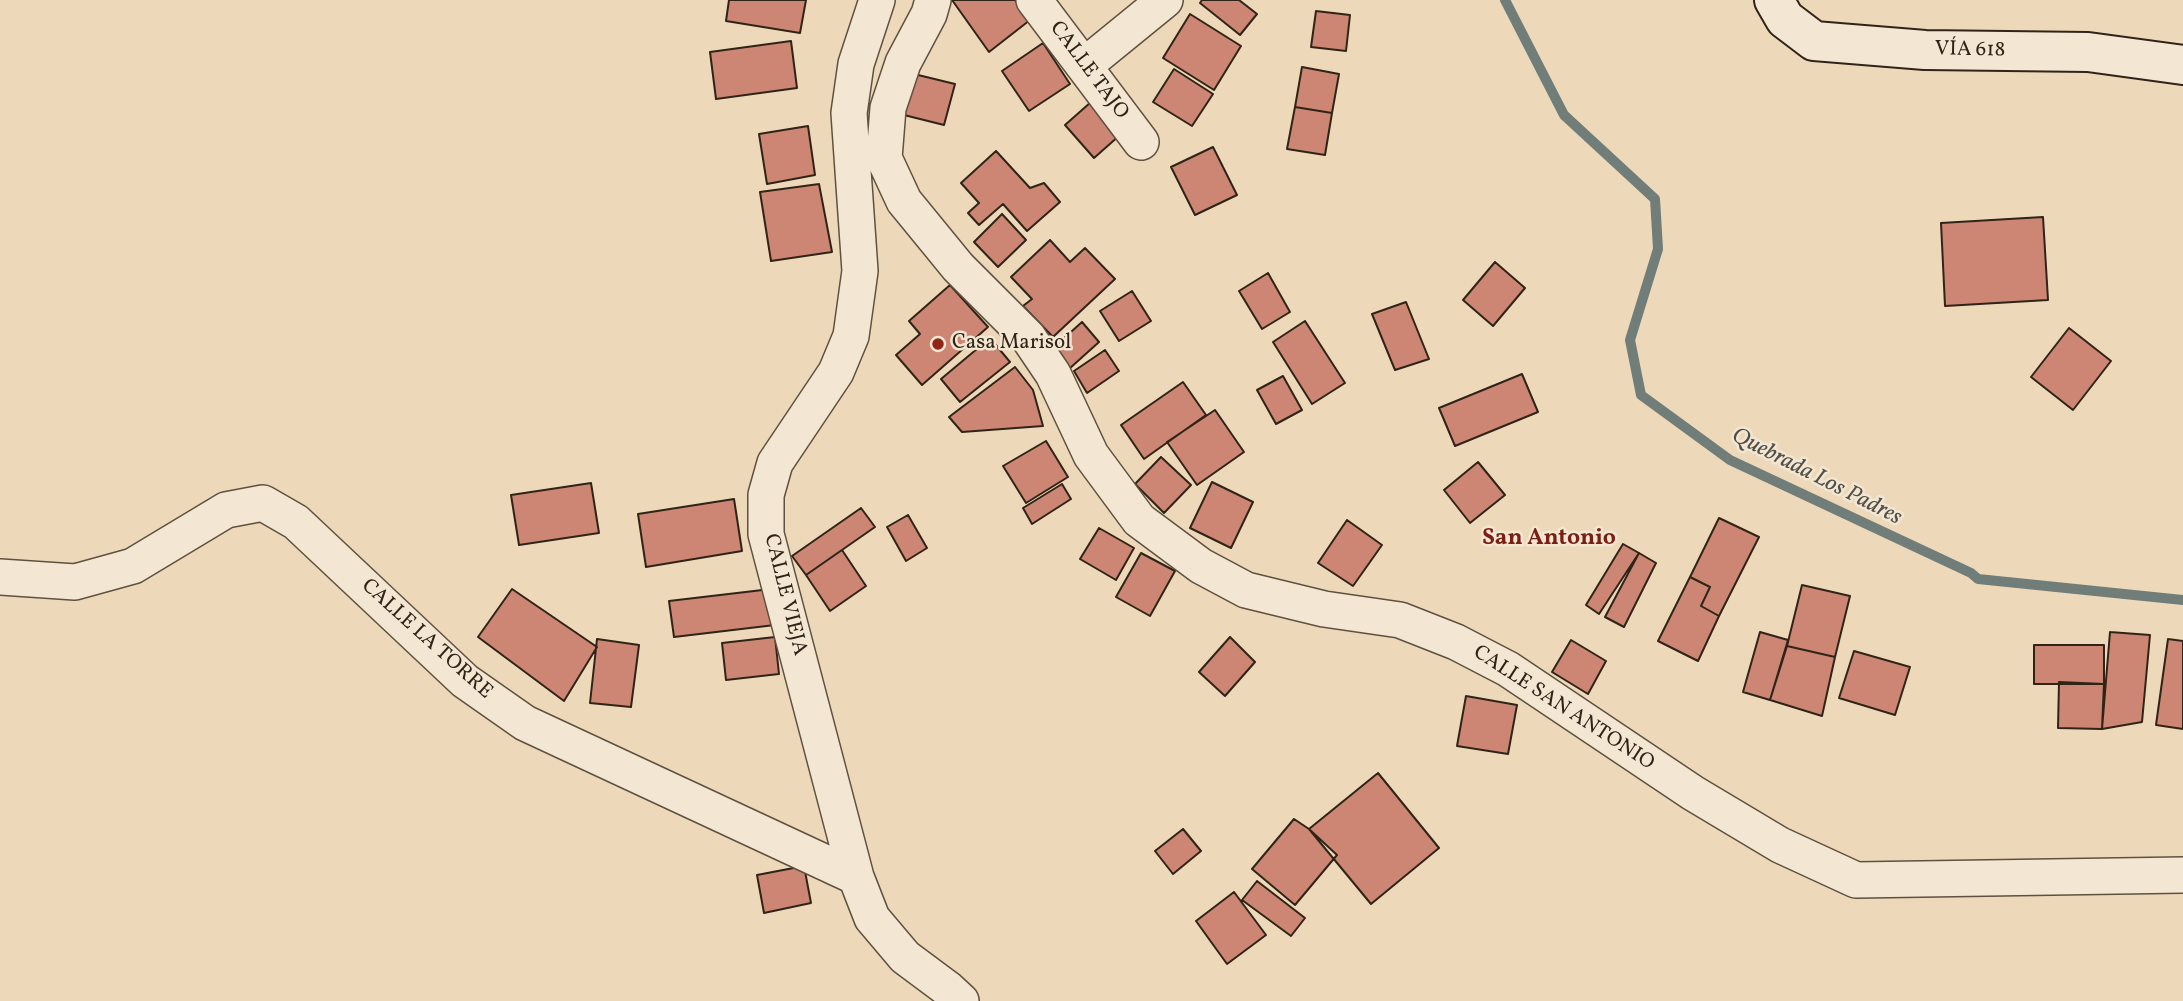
<!DOCTYPE html>
<meta charset="utf-8">
<style>
body{margin:0}
canvas{display:block;background:#edd9b9}
</style>
<canvas width="2183" height="1001"></canvas>
<script>
const context = document.querySelector('canvas').getContext('2d');
context.lineJoin = 'round';
function shape(rows) {
  const path = new Path2D();
  for (const r of rows) {
    path.moveTo(r[0], r[1]);
    for (let i = 2; i < r.length; i += 2) path.lineTo(r[i], r[i + 1]);
  }
  return path;
}
function trace(path, color, width, dash) {
  context.strokeStyle = color;
  context.lineWidth = width;
  context.lineCap = dash ? 'butt' : 'round';
  context.setLineDash(dash || []);
  context.stroke(path);
}
function fillPath(path, color) {
  context.fillStyle = color;
  context.fill(path, 'evenodd');
}
function write(font, color, halo, rows, align = 'center') {
  context.font = font + ' Vollkorn,serif';
  context.lineWidth = 5;
  context.setLineDash([]);
  context.textBaseline = 'middle';
  context.strokeStyle = halo;
  context.fillStyle = color;
  for (const [text, x, y, turn = 0] of rows) {
    context.save();
    context.translate(x, y);
    context.rotate((+turn || 0) * Math.PI / 180);
    context.textAlign = isNaN(turn) ? turn : align;
    if (halo) context.strokeText(text, 0, 0);
    context.fillText(text, 0, 0);
    context.restore();
  }
}
trace(shape([
 [1505,0,1564,115,1655,199,1658,249,1630,340,1641,395,1730,460,1971,573,1978,579,2183,600]
]), '#717d79', 10);
const building = shape([
 [729,0,806,0,800,33,726,21,729,0],
 [952,0,1015,0,1030,20,989,52,952,0],
 [1202,0,1239,0,1257,14,1240,35,1200,3,1202,0],
 [1316,11,1350,15,1346,51,1311,47,1316,11],
 [1190,14,1241,46,1214,90,1163,58,1190,14],
 [791,41,797,88,716,99,710,52,791,41],
 [1043,43,1070,84,1029,111,1002,71,1043,43],
 [1302,67,1339,74,1332,113,1295,107,1302,67],
 [1174,69,1213,94,1192,126,1153,102,1174,69],
 [914,74,955,84,944,125,904,115,914,74],
 [1091,102,1120,135,1094,158,1065,125,1091,102],
 [1295,107,1332,113,1325,155,1287,149,1295,107],
 [808,126,815,175,767,184,759,134,808,126],
 [1213,147,1237,195,1195,215,1171,167,1213,147],
 [996,151,1030,188,1044,183,1060,202,1027,231,1003,204,979,225,968,213,979,203,961,183,996,151],
 [819,184,832,252,771,261,760,192,819,184],
 [1002,214,1026,240,998,267,974,242,1002,214],
 [2043,217,2048,300,1945,306,1941,223,2043,217],
 [1050,240,1070,262,1085,248,1115,279,1053,337,1023,306,1032,299,1011,277,1050,240],
 [1495,262,1525,288,1493,326,1463,300,1495,262],
 [1268,273,1290,312,1262,329,1239,291,1268,273],
 [950,285,988,327,922,385,896,355,920,334,909,321,950,285],
 [1132,291,1151,321,1119,341,1100,311,1132,291],
 [1406,302,1429,359,1395,370,1372,314,1406,302],
 [1305,321,1345,383,1312,404,1273,342,1305,321],
 [1082,322,1099,342,1069,369,1052,349,1082,322],
 [2069,328,2111,361,2073,410,2031,377,2069,328],
 [990,338,1010,362,960,402,941,379,990,338],
 [1105,350,1119,371,1087,393,1074,371,1105,350],
 [1015,367,1033,390,1043,426,962,432,949,417,1015,367],
 [1522,374,1538,412,1455,446,1439,408,1522,374],
 [1283,376,1302,410,1276,424,1257,390,1283,376],
 [1183,382,1206,415,1144,459,1121,425,1183,382],
 [1215,410,1244,452,1197,485,1167,442,1215,410],
 [1046,441,1068,477,1026,503,1003,466,1046,441],
 [1161,457,1191,485,1164,513,1135,484,1161,457],
 [1478,462,1505,495,1470,523,1444,490,1478,462],
 [1212,482,1253,502,1231,548,1190,528,1212,482],
 [591,483,599,533,519,545,511,495,591,483],
 [1062,484,1071,499,1032,524,1023,508,1062,484],
 [734,499,742,551,646,567,638,514,734,499],
 [861,508,875,527,806,575,792,556,861,508],
 [908,515,927,548,906,561,887,527,908,515],
 [1719,518,1759,537,1719,616,1701,606,1710,587,1690,577,1719,518],
 [1347,520,1382,545,1353,586,1318,563,1347,520],
 [1099,528,1134,548,1116,580,1080,559,1099,528],
 [1623,544,1639,553,1599,614,1586,605,1623,544],
 [842,550,866,586,830,611,806,575,842,550],
 [1141,553,1175,571,1150,616,1116,597,1141,553],
 [1639,553,1656,563,1624,627,1605,617,1639,553],
 [1690,577,1710,587,1701,606,1719,616,1698,661,1658,641,1690,577],
 [1802,585,1850,596,1835,657,1787,646,1802,585],
 [512,589,597,647,564,701,478,637,512,589],
 [771,589,775,625,674,637,669,601,771,589],
 [1760,632,1788,640,1770,700,1743,692,1760,632],
 [2110,632,2150,635,2142,722,2102,729,2110,632],
 [775,637,779,674,726,680,722,643,775,637],
 [1230,637,1255,662,1225,696,1199,672,1230,637],
 [597,639,639,645,631,707,590,703,597,639],
 [2168,639,2183,641,2183,729,2156,725,2168,639],
 [1571,640,1606,661,1588,694,1552,672,1571,640],
 [2034,645,2104,645,2104,684,2034,684,2034,645],
 [1787,646,1835,657,1822,716,1770,700,1787,646],
 [1854,651,1910,667,1895,715,1839,698,1854,651],
 [2059,682,2104,684,2102,729,2058,728,2059,682],
 [1466,696,1517,705,1508,754,1457,746,1466,696],
 [1378,773,1439,848,1371,904,1309,829,1378,773],
 [1294,819,1309,829,1337,855,1295,905,1252,869,1294,819],
 [1183,829,1201,851,1173,874,1155,851,1183,829],
 [804,866,811,903,764,913,757,875,804,866],
 [1257,881,1305,918,1291,936,1242,900,1257,881],
 [1234,892,1266,935,1227,964,1196,921,1234,892]
]);
fillPath(building, '#cc8673');
trace(building, '#302418', 2);
const street = shape([
 [877,0,856,64,849,113,860,271,851,336,836,372,775,463,766,495,766,534,856,877,872,918,905,957,948,989,961,1001],
 [933,0,929,14,903,63,888,108,884,158,904,201,958,267,1028,337,1053,374,1091,455,1139,520,1201,566,1246,590,1324,609,1400,620,1456,642,1508,669,1693,793,1780,845,1856,880,2183,875],
 [1034,0,1141,142],
 [1084,66,1165,0],
 [0,577,75,582,133,566,226,510,263,503,296,522,465,681,525,723,856,877]
]);
const secondary = shape([
 [1774,0,1785,19,1814,41,1925,50,2088,52,2183,65]
]);
trace(street, '#5f5140', 38);
trace(secondary, '#302418', 42);
trace(street, '#f3e6d2', 35);
trace(secondary, '#f3e6d2', 38);
for (const [x, y, r, color] of [
 [938,344,7,"#8f2418"]
]) {
  const dot = new Path2D();
  dot.arc(x, y, r, 0, 2 * Math.PI);
  context.fillStyle = color;
  context.fill(dot);
  trace(dot, '#f3e6d2', 2.5);
}
write('21px', '#302418', '#f3e6d2', [
 ["VÍA 618",1970,51,1],
 ["CALLE TAJO",1088,71,53],
 ["CALLE VIEJA",784,595,76],
 ["CALLE LA TORRE",426,640,42],
 ["CALLE SAN ANTONIO",1563,709,33]
]);
write('21px', '#302418', '#f3e6d2', [
 ["Casa Marisol",952,344]
], 'left');
write('italic 23px', '#515048', '#f3e6d2', [
 ["Quebrada Los Padres",1816,478,27]
]);
write('bold 23px', '#7a1f14', '#f3e6d2', [
 ["San Antonio",1549,540]
]);
</script>
